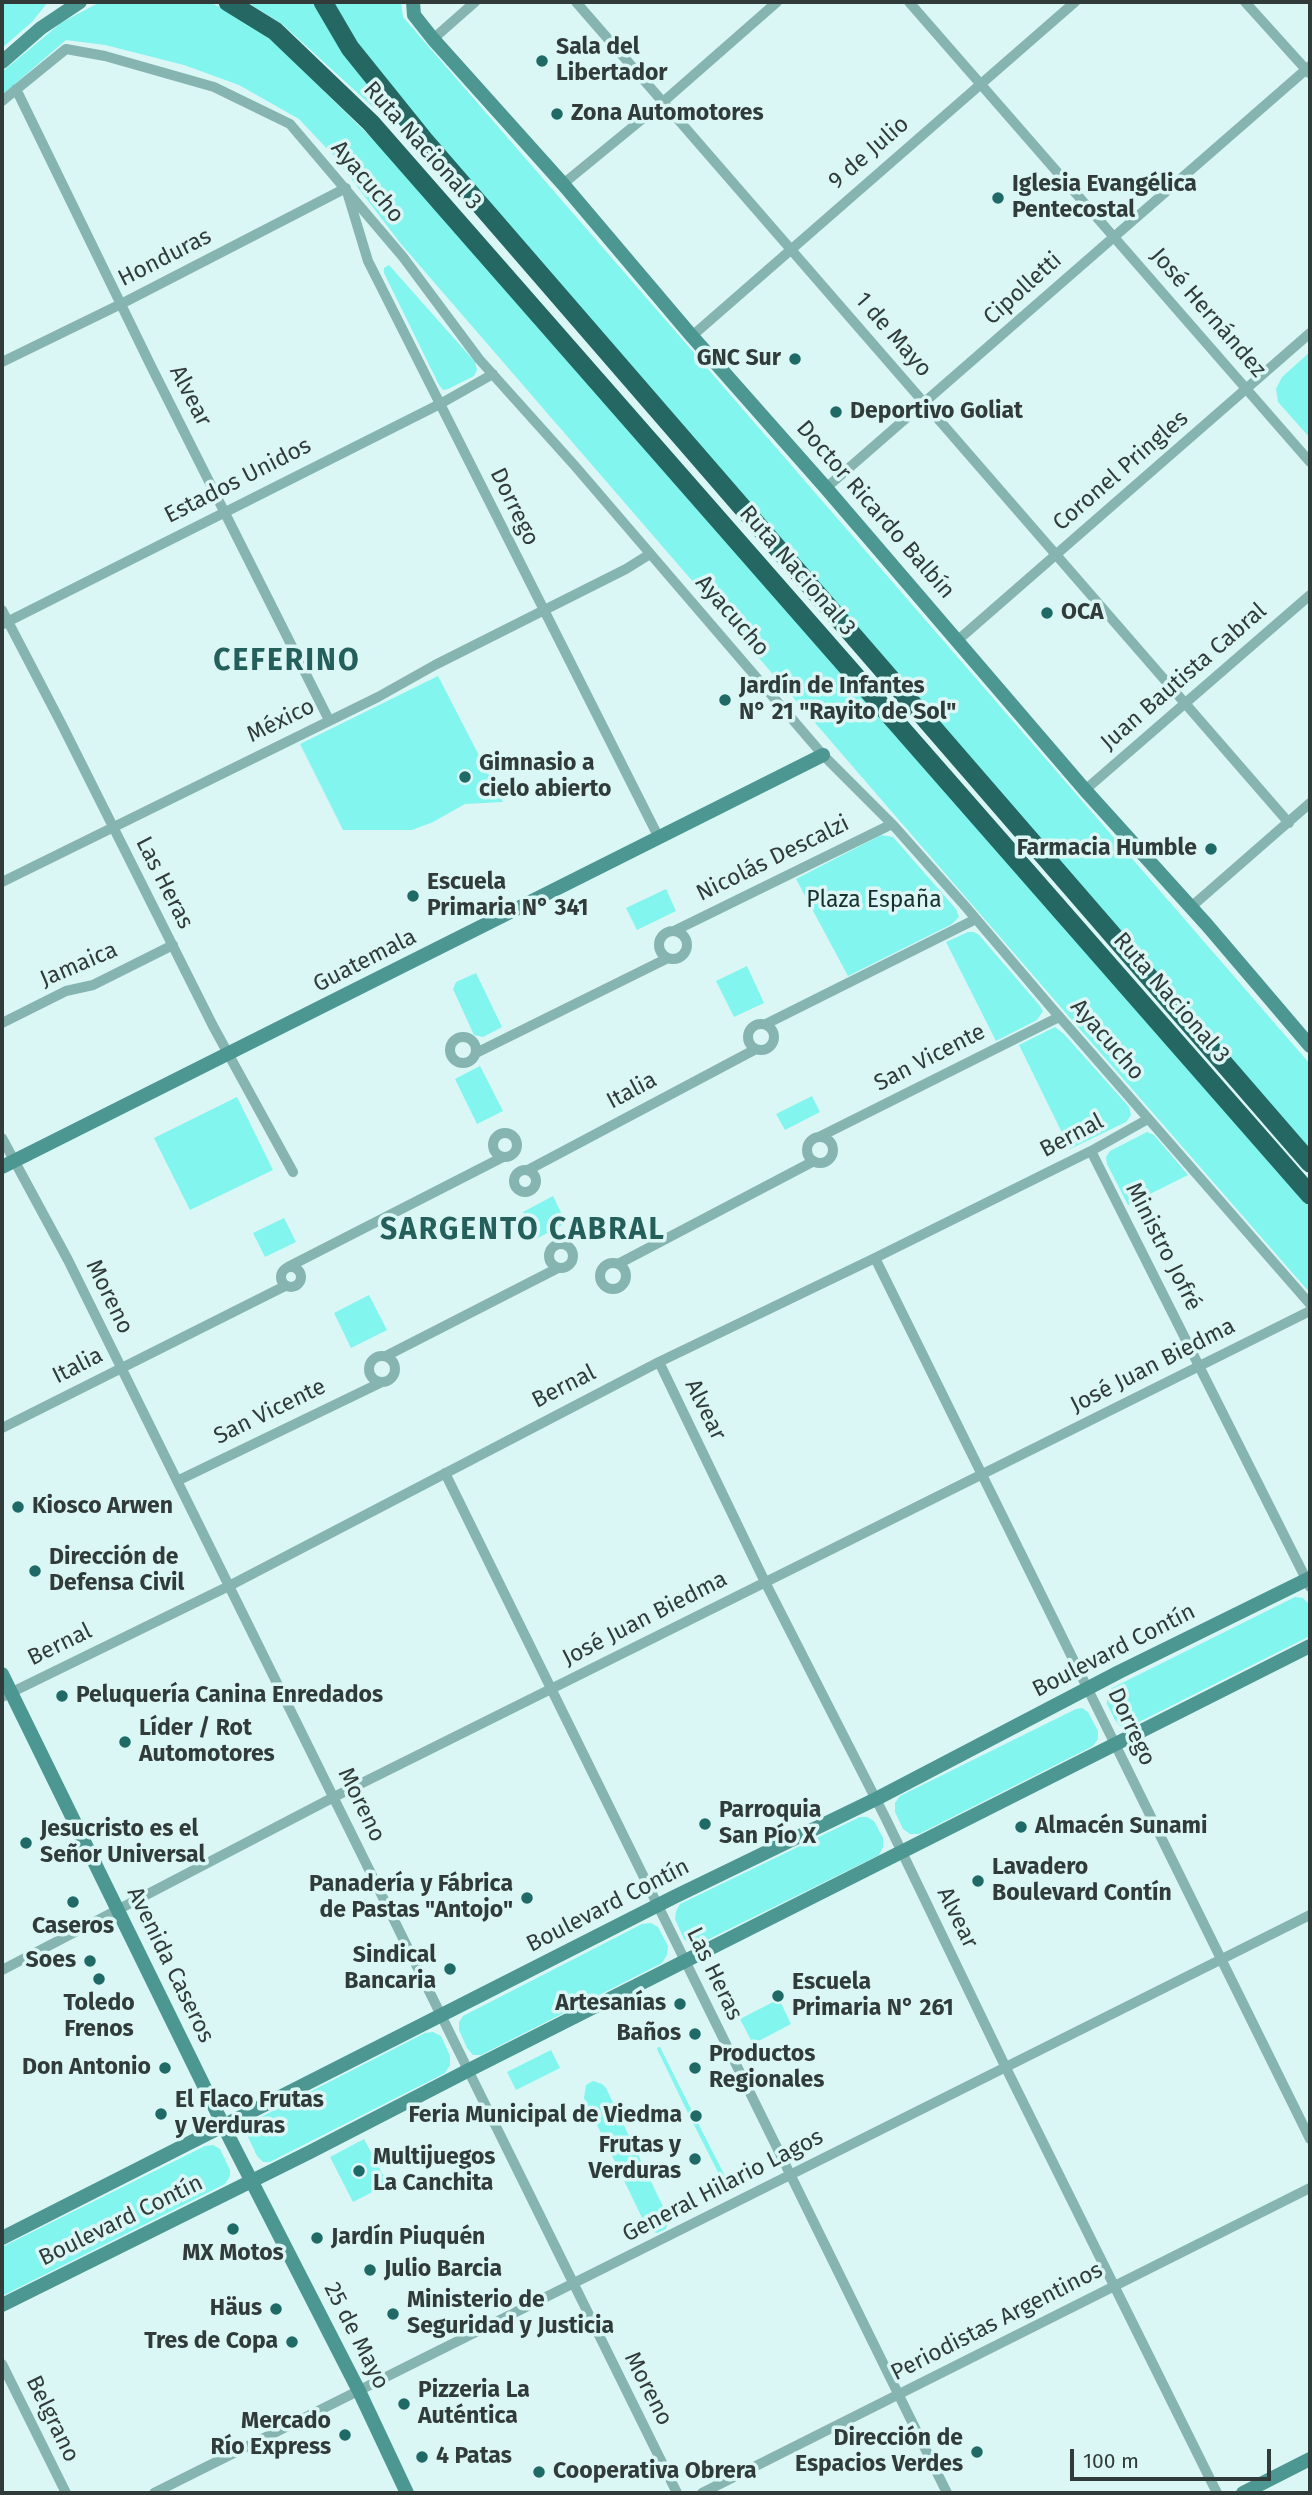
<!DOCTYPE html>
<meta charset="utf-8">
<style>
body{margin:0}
#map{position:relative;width:1312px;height:2495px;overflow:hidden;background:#dbf7f5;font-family:"Fira Sans",sans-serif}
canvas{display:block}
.frame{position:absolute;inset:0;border:4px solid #303b3a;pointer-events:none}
.scale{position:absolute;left:1070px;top:2449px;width:201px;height:32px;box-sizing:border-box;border:4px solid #303b3a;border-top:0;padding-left:9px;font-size:21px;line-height:24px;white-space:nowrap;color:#303b3a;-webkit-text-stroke:5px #dbf7f5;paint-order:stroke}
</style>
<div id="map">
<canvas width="1312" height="2495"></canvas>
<div class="frame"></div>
<div class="scale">100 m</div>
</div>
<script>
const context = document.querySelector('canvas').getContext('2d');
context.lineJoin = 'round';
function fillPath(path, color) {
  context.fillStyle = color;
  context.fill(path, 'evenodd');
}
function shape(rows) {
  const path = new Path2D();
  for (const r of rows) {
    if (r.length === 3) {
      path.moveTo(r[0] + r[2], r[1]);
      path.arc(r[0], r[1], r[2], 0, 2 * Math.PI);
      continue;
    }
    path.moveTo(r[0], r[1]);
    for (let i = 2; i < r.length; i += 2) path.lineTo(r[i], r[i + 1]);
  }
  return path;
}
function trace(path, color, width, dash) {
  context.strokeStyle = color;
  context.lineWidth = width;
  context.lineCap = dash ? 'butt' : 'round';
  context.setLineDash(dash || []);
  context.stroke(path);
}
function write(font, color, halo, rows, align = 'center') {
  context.font = font + ' "Fira Sans",sans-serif';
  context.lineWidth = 7;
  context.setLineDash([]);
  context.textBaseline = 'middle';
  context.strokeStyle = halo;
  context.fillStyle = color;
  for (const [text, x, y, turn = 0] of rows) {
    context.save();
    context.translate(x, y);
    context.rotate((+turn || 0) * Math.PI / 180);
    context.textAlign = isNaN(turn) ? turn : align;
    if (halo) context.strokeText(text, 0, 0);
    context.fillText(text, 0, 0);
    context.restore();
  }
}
fillPath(shape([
 [2,2,48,2,32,22,2,48],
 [100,2,210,2,248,22,277,45,397,163,1310,1208,1310,1293,1071,1019,401,244,333,155,299,119,239,85,184,65,105,45,66,40,2,95,2,72,61,23],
 [247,2,314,2,380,101,384,110,382,112,373,107,282,24],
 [333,2,401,2,403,17,1310,1064,1310,1151,426,130,355,41],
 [389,265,475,362,477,370,474,376,448,389,443,390,439,385,384,273,384,268],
 [1310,352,1310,438,1278,402,1276,389,1282,377],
 [438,676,503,802,465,804,433,822,412,830,343,830,300,744],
 [881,835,893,837,956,909,959,917,952,924,848,976,796,879],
 [666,889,676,911,637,930,626,908],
 [968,932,974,932,979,935,1040,1006,1043,1011,1037,1020,996,1041,946,942],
 [747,966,764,1003,734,1017,716,981],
 [476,973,502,1027,483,1037,474,1035,453,989,456,982],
 [1055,1027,1064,1034,1129,1107,1131,1115,1126,1122,1070,1149,1019,1045],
 [480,1066,503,1111,477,1124,455,1079],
 [812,1096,820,1112,785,1130,776,1114],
 [237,1097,273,1170,190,1210,154,1138],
 [1147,1132,1154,1135,1188,1175,1128,1205,1107,1164,1106,1157,1110,1151],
 [553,1196,566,1223,536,1239,523,1212],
 [284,1218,296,1242,265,1257,253,1233],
 [369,1295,387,1330,351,1348,334,1313],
 [1295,1597,1303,1598,1310,1605,1310,1636,1131,1726,1121,1727,1115,1720,1107,1704,1107,1695,1112,1688],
 [1082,1708,1088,1712,1098,1731,1098,1739,1093,1746,919,1834,910,1834,903,1829,895,1812,895,1803,900,1796,1076,1709],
 [860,1817,867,1817,874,1821,883,1838,883,1847,879,1855,699,1944,691,1944,684,1939,675,1919,676,1911,680,1904],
 [651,1923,658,1927,668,1946,667,1955,662,1963,481,2055,473,2055,467,2048,459,2030,459,2022,463,2016,642,1924],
 [779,1999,791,2024,753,2044,740,2019],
 [433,2032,441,2036,450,2056,450,2065,445,2073,270,2162,263,2162,257,2156,248,2137,247,2129,251,2122,425,2033],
 [658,2047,660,2047,692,2111,691,2113,688,2113,657,2049],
 [551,2050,560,2068,516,2090,507,2072],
 [593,2081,602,2084,606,2088,669,2219,666,2229,657,2233,648,2230,584,2098,586,2085],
 [694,2121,697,2121,729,2184,728,2187,725,2186,693,2123],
 [364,2139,388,2184,353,2202,330,2157],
 [213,2145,220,2149,230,2170,230,2176,225,2184,2,2296,2,2247,205,2146]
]), '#81f5ee');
trace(shape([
 [576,2,1289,823],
 [909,2,1310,462],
 [1245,2,1309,73],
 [433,39,475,2],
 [16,89,151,366,329,720],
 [2,101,66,49,105,56,214,87,290,124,403,257,479,359,575,466,823,755,894,826,965,906,1050,1006,1310,1304],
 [563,184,663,102,777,2],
 [348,195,368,261,659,838],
 [692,336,1075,2],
 [2,362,121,304,346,188],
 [826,488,1310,66],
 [2,610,61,723,213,1026,293,1172],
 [3,624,440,404,493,374],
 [958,640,1310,333],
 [1085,790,1310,595],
 [2,882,378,697,435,665,626,569,650,554],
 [1191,907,1310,803],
 [674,931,892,824],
 [673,945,14],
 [2,1023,66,991,93,985,173,945],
 [761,1037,13],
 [766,1024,976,919],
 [463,1050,13],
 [476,1053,668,958],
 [505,1145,12],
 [819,1137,1059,1017],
 [820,1150,13],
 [2,1138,68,1260,677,2493],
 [1091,1151,1310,1587],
 [525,1181,11],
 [528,1170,756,1049],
 [561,1256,12],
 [875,1258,1310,2139],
 [613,1276,13],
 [618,1264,814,1161],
 [291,1277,10],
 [288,1267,503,1157],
 [382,1369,13],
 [386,1356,558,1268],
 [659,1362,765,1582,886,1819,1006,2068,1217,2493],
 [2,1428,285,1286],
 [445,1473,947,2493],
 [177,1481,382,1382],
 [2,1697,229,1586,659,1362,875,1258,1091,1151,1148,1119],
 [2,1970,334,1797,1310,1311],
 [2,2364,66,2493],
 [154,2493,1310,1915],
 [702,2493,1310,2188]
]), '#86b5b1', 10);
trace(shape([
 [413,2,414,15,433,39,563,184,690,334,826,488,1085,790,1207,925,1310,1046],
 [2,62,41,28,80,2],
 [2,1167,823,755],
 [2,1674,231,2141,359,2391,407,2493],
 [2,2238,674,1897,876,1799,1119,1672,1310,1578],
 [2,2305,310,2152,467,2071,1310,1646],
 [1243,2493,1310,2459]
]), '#4c9792', 14);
trace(shape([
 [228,2,275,31,371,123,1310,1195],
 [323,2,350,48,424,140,1310,1163]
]), '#256763', 19);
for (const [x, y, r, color] of [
 [542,61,7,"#1f6a66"],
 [557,114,7,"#1f6a66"],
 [998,198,7,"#1f6a66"],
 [795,359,7,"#1f6a66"],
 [836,412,7,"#1f6a66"],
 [1047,613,7,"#1f6a66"],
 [725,700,7,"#1f6a66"],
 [465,777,7,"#1f6a66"],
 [1211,849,7,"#1f6a66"],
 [413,896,7,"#1f6a66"],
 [18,1507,7,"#1f6a66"],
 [35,1571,7,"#1f6a66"],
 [62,1696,7,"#1f6a66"],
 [125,1742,7,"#1f6a66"],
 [705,1824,7,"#1f6a66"],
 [1021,1827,7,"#1f6a66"],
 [26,1843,7,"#1f6a66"],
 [978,1881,7,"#1f6a66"],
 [527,1898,7,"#1f6a66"],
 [73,1902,7,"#1f6a66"],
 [90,1961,7,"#1f6a66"],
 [450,1969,7,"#1f6a66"],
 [99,1979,7,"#1f6a66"],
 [778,1996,7,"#1f6a66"],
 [680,2004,7,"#1f6a66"],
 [695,2034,7,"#1f6a66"],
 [165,2068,7,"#1f6a66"],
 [695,2068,7,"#1f6a66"],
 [161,2114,7,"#1f6a66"],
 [696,2116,7,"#1f6a66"],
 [695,2159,7,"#1f6a66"],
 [359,2171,7,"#1f6a66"],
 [233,2229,7,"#1f6a66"],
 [317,2238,7,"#1f6a66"],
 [370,2270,7,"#1f6a66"],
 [276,2309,7,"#1f6a66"],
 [393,2314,7,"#1f6a66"],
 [292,2342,7,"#1f6a66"],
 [404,2404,7,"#1f6a66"],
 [345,2435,7,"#1f6a66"],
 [977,2452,7,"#1f6a66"],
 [422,2457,7,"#1f6a66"],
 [539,2472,7,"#1f6a66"]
]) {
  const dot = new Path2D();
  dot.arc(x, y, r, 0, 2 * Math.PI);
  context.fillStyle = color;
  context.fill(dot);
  trace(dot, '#dbf7f5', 2.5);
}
write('bold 23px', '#303b3a', '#dbf7f5', [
 ["Sala del",556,48],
 ["Libertador",556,74],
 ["Zona Automotores",571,114],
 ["Iglesia Evangélica",1012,185],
 ["Pentecostal",1012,211],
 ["GNC Sur",781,359,"right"],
 ["Deportivo Goliat",850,412],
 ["OCA",1061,613],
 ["Jardín de Infantes",739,687],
 ["N° 21 \"Rayito de Sol\"",739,713],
 ["Gimnasio a",479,764],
 ["cielo abierto",479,790],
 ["Farmacia Humble",1197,849,"right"],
 ["Escuela",427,883],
 ["Primaria N° 341",427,909],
 ["Kiosco Arwen",32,1507],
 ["Dirección de",49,1558],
 ["Defensa Civil",49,1584],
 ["Peluquería Canina Enredados",76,1696],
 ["Líder / Rot",139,1729],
 ["Automotores",139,1755],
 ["Parroquia",719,1811],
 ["San Pío X",719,1837],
 ["Almacén Sunami",1035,1827],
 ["Jesucristo es el",40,1830],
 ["Señor Universal",40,1856],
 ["Lavadero",992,1868],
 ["Boulevard Contín",992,1894],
 ["Panadería y Fábrica",513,1885,"right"],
 ["de Pastas \"Antojo\"",513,1911,"right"],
 ["Caseros",73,1927,"center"],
 ["Sindical",436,1956,"right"],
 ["Bancaria",436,1982,"right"],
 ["Soes",76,1961,"right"],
 ["Escuela",792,1983],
 ["Primaria N° 261",792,2009],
 ["Toledo",99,2004,"center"],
 ["Frenos",99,2030,"center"],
 ["Artesanías",666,2004,"right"],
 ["Baños",681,2034,"right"],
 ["Productos",709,2055],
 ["Regionales",709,2081],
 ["Don Antonio",151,2068,"right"],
 ["El Flaco Frutas",175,2101],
 ["y Verduras",175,2127],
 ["Feria Municipal de Viedma",682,2116,"right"],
 ["Frutas y",681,2146,"right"],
 ["Verduras",681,2172,"right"],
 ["Multijuegos",373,2158],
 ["La Canchita",373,2184],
 ["Jardín Piuquén",331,2238],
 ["MX Motos",233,2254,"center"],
 ["Julio Barcia",384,2270],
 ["Ministerio de",407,2301],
 ["Seguridad y Justicia",407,2327],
 ["Häus",262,2309,"right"],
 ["Tres de Copa",278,2342,"right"],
 ["Pizzeria La",418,2391],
 ["Auténtica",418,2417],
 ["Mercado",331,2422,"right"],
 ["Río Express",331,2448,"right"],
 ["Dirección de",963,2439,"right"],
 ["Espacios Verdes",963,2465,"right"],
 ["4 Patas",436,2457],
 ["Cooperativa Obrera",553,2472]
], 'left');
write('23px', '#303b3a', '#dbf7f5', [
 ["Ruta Nacional 3",422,146,48],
 ["9 de Julio",869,153,-41],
 ["Ayacucho",367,182,50],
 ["Honduras",165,258,-27],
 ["Cipolletti",1023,289,-42],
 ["José Hernández",1208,313,49],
 ["1 de Mayo",893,335,49],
 ["Alvear",190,396,63],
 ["Coronel Pringles",1121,471,-41],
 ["Estados Unidos",238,481,-27],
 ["Dorrego",514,507,64],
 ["Doctor Ricardo Balbín",875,510,49],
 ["Ruta Nacional 3",797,571,49],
 ["Ayacucho",732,616,49],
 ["Juan Bautista Cabral",1184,677,-41],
 ["México",281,721,-26],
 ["Nicolás Descalzi",773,859,-26],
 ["Las Heras",164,883,63],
 ["Guatemala",365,961,-27],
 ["Jamaica",79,965,-23],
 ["Ruta Nacional 3",1171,998,49],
 ["Ayacucho",1107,1040,49],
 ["San Vicente",930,1058,-27],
 ["Italia",632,1091,-28],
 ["Bernal",1072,1136,-28],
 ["Ministro Jofré",1163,1247,63],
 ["Moreno",109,1297,64],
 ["Italia",78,1366,-27],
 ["José Juan Biedma",1153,1366,-27],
 ["Bernal",564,1387,-27],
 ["Alvear",705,1410,64],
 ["San Vicente",270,1412,-26],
 ["José Juan Biedma",645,1619,-27],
 ["Bernal",60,1645,-26],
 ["Boulevard Contín",1114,1651,-27],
 ["Dorrego",1131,1727,65],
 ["Moreno",361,1805,64],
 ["Boulevard Contín",608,1906,-27],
 ["Alvear",957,1918,64],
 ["Avenida Caseros",170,1965,64],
 ["Las Heras",714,1974,64],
 ["General Hilario Lagos",723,2186,-27],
 ["Boulevard Contín",121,2221,-26],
 ["Periodistas Argentinos",997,2322,-27],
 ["25 de Mayo",356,2336,63],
 ["Moreno",648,2389,63],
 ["Belgrano",52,2419,64]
]);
write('23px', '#192f2e', '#dbf7f5', [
 ["Plaza España",874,901]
]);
context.letterSpacing = '2px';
write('bold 30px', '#255f5b', '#dbf7f5', [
 ["CEFERINO",287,662],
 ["SARGENTO CABRAL",523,1231]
]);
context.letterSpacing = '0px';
</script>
